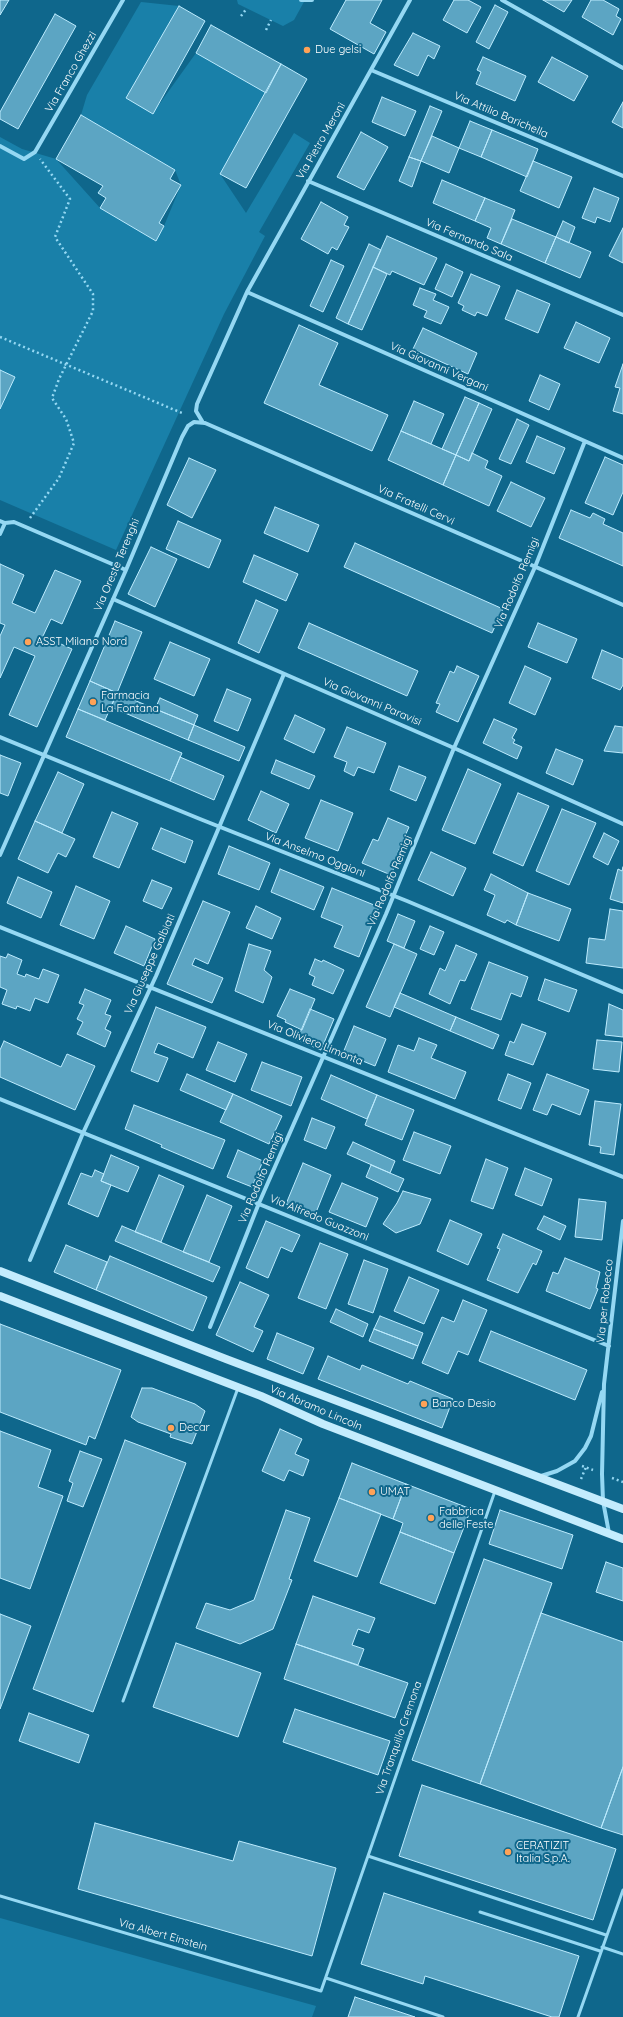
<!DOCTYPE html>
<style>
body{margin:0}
canvas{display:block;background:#0f678c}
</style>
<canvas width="623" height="2017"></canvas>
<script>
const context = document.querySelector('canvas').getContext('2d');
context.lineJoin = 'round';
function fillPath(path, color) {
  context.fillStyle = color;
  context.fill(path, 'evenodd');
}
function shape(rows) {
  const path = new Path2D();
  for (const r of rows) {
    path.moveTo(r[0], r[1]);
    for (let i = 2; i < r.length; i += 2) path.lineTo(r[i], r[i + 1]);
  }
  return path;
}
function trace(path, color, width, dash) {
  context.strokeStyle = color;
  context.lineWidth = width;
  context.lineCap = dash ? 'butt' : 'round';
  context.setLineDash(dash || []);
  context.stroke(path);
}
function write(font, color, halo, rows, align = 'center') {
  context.font = font + ' Quicksand,sans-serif';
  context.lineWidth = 4;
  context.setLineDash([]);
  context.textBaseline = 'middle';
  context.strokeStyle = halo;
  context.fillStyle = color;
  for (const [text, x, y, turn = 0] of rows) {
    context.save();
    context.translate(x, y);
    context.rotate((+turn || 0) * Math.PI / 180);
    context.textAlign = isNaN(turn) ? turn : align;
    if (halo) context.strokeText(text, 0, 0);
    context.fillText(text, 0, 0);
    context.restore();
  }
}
fillPath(shape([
 [237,0,305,0,294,20,283,26,238,4],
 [141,2,179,6,126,98,153,113,196,53,266,93,220,174,246,213,294,133,310,143,259,232,265,236,224,314,116,550,0,500,0,137,22,149,56,159,100,208,156,241,164,226,181,185,175,170,81,115,87,95],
 [0,1918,316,2006,312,2017,0,2017]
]), '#1980a9');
const building = shape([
 [0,0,9,0,0,15,0,0],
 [346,0,382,0,370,23,386,32,374,54,330,29,346,0],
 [454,0,468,0,481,7,467,33,443,20,454,0],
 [543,0,572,0,564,12,543,0],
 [591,0,603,0,619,9,616,16,621,19,613,35,582,17,591,0],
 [495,5,508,12,489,49,476,42,495,5],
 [179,6,205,21,153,114,126,98,179,6],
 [55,14,76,26,18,129,0,119,0,112,55,14],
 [211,25,281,64,266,93,196,53,211,25],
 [413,33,440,46,434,59,428,55,418,76,394,65,413,33],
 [483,57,526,76,515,101,476,84,481,72,477,70,483,57],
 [552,57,588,76,574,101,538,82,552,57],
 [281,64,307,79,246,188,220,174,281,64],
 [382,97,416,111,405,136,372,122,382,97],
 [623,102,623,128,612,122,623,102],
 [430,106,442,111,421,161,409,157,430,106],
 [81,115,175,170,170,179,181,185,159,223,164,226,156,241,100,208,106,198,98,193,103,186,56,159,81,115],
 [470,121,492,130,481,157,459,148,470,121],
 [492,130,538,149,527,177,481,157,492,130],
 [361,132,388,147,364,190,337,177,361,132],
 [432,136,459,148,449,173,421,161,432,136],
 [409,157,421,161,412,187,399,181,409,157],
 [533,161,572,177,559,208,520,191,533,161],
 [442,180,485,198,475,221,433,203,442,180],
 [594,188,619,198,610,222,597,217,595,223,582,218,594,188],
 [485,198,515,210,501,244,487,238,491,228,475,221,485,198],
 [321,202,348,217,344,225,349,227,337,250,332,247,328,254,301,239,321,202],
 [512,219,556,237,545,263,501,244,512,219],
 [563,221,575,227,569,243,556,237,563,221],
 [623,228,623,263,609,256,623,228],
 [387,236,437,258,424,285,392,271,390,275,373,267,387,236],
 [556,237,591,252,580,278,545,263,556,237],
 [369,244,381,250,348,324,336,318,369,244],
 [331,260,344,266,323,312,310,306,331,260],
 [446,264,463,272,452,297,435,289,446,264],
 [373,267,387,274,362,330,348,324,373,267],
 [471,274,500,286,487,316,477,312,475,316,462,310,464,306,458,303,471,274],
 [420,288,436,294,433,300,449,307,441,324,424,317,427,311,413,305,420,288],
 [517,290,550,304,538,333,505,319,517,290],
 [576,322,610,338,599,363,564,348,576,322],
 [299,325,338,343,319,385,388,415,372,451,264,403,299,325],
 [423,328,477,353,468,374,413,349,423,328],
 [623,364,623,414,613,411,620,388,615,387,623,364],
 [0,370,15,377,0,409,0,370],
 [540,375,560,384,549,410,529,401,540,375],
 [465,397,479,403,456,455,442,449,465,397],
 [414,401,444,414,431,444,401,431,414,401],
 [479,403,492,409,469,461,456,455,479,403],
 [517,419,529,425,511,464,499,459,517,419],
 [401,431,456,455,443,485,388,460,401,431],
 [537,436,565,448,554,474,526,462,537,436],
 [472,453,488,461,485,468,502,476,489,506,443,485,456,455,469,461,472,453],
 [605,457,623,465,623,492,613,515,585,503,605,457],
 [189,458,216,470,192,518,167,505,189,458],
 [511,482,545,498,531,527,497,511,511,482],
 [275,507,319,525,308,552,264,533,275,507],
 [571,510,590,518,593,513,605,519,603,524,623,533,623,566,559,538,571,510],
 [178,521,221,540,209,568,166,549,178,521],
 [355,543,503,609,492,633,344,567,355,543],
 [151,547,177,559,155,607,128,594,151,547],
 [254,555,298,574,286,601,243,582,254,555],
 [0,564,24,575,12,603,35,613,55,570,81,581,62,624,51,619,43,636,72,649,37,727,9,715,35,656,14,647,0,678,0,636,5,625,0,623,0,564],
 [256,600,278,610,259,653,238,643,256,600],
 [115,621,142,632,117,693,90,681,115,621],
 [309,623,418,671,407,696,298,648,309,623],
 [538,623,577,639,567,663,528,647,538,623],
 [170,642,210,659,194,696,154,679,170,642],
 [602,650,623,659,623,685,620,690,592,678,602,650],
 [457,666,479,676,458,722,436,712,440,704,436,703,450,671,454,673,457,666],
 [525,666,551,678,535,715,509,703,525,666],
 [90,681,117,693,105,720,78,709,90,681],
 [227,689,251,699,238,731,214,721,227,689],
 [117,693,194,725,188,740,111,707,117,693],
 [160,698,198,715,194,725,155,709,160,698],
 [78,709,182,753,170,781,66,737,78,709],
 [295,715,325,729,314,753,284,739,295,715],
 [494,719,517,729,512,738,515,740,513,743,522,747,517,759,483,743,494,719],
 [194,725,245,747,239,761,188,740,194,725],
 [615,726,623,727,623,753,604,751,615,726],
 [347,727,386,743,374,773,358,767,354,776,344,771,347,762,334,757,347,727],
 [556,749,583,760,573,785,546,773,556,749],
 [0,755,21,763,8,796,0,793,0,755],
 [180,757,224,776,214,800,170,781,180,757],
 [276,760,315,776,309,789,271,773,276,760],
 [399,766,426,777,416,801,390,790,399,766],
 [468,769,501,784,475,844,442,830,468,769],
 [58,772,84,784,62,833,35,821,58,772],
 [261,791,289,804,276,833,248,820,261,791],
 [518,793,549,806,523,866,493,853,518,793],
 [321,800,353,813,338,851,305,838,321,800],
 [562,809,596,823,569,885,536,871,562,809],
 [112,812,138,823,119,868,93,857,112,812],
 [388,818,409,827,398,852,400,853,391,875,362,863,373,839,378,841,388,818],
 [35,821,75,839,66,857,58,853,48,873,18,859,35,821],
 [161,828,193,841,185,863,152,849,161,828],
 [604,833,619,841,608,865,593,857,604,833],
 [229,846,270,863,259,890,218,874,229,846],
 [431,852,466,868,453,896,418,880,431,852],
 [623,867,623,903,610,899,618,869,622,871,623,867],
 [280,869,324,887,314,910,271,892,280,869],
 [491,874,528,893,516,925,507,920,505,923,487,915,495,895,484,890,491,874],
 [18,877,52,892,41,918,7,903,18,877],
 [152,880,172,888,162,909,143,901,152,880],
 [76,886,110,901,94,939,60,925,76,886],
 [332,888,379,907,359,957,334,947,343,926,321,917,332,888],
 [528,893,571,909,559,941,516,925,528,893],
 [203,901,230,912,208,964,195,958,192,965,223,978,212,1003,167,984,203,901],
 [256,906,281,918,272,939,246,928,256,906],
 [610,909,623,911,623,968,586,963,589,938,605,940,610,909],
 [398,914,415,921,404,948,387,941,398,914],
 [126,926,155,939,144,966,114,953,126,926],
 [430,926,444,932,434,955,420,949,430,926],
 [249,944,271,951,264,970,272,977,263,1003,235,991,249,944],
 [394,944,417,954,390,1017,366,1007,394,944],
 [456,945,477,954,465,981,460,980,450,1004,429,994,440,968,445,971,456,945],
 [8,954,22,960,17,974,25,977,26,974,39,979,43,969,59,975,48,1003,35,998,30,1011,17,1006,16,1009,2,1004,7,990,0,987,0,956,6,958,8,954],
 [315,959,322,962,323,960,344,970,333,994,312,985,315,977,309,974,315,959],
 [489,962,528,977,521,997,511,993,501,1020,471,1009,489,962],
 [545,979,577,990,569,1012,538,1000,545,979],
 [85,989,111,1000,105,1014,111,1016,105,1029,111,1032,105,1047,77,1034,83,1022,77,1019,84,1005,79,1003,85,989],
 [290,989,315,999,302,1030,285,1022,286,1020,277,1016,290,989],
 [400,993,456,1017,450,1031,394,1007,400,993],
 [609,1004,623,1010,623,1037,605,1035,609,1004],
 [156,1007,206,1027,193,1058,158,1043,154,1053,168,1058,158,1082,131,1071,156,1007],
 [310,1009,334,1019,321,1050,297,1040,310,1009],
 [456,1017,499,1035,493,1049,450,1031,456,1017],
 [522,1024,546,1033,533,1065,505,1055,510,1041,514,1043,522,1024],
 [354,1026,386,1039,375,1066,343,1053,354,1026],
 [419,1038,437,1045,431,1058,466,1072,455,1099,388,1072,398,1045,414,1051,419,1038],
 [597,1040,622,1042,619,1072,593,1069,597,1040],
 [4,1041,61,1067,67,1054,95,1066,75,1110,0,1077,0,1050,4,1041],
 [218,1042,247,1054,235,1082,206,1070,218,1042],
 [262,1062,302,1077,291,1106,251,1090,262,1062],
 [187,1074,233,1094,226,1110,180,1090,187,1074],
 [508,1074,531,1083,521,1109,498,1100,508,1074],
 [547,1074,589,1090,580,1115,552,1104,547,1115,533,1110,547,1074],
 [331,1075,377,1095,367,1119,321,1099,331,1075],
 [233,1094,282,1116,269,1144,220,1122,233,1094],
 [377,1095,414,1110,402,1140,365,1125,377,1095],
 [595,1101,621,1104,614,1155,600,1153,601,1147,589,1145,595,1101],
 [134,1105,225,1140,213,1169,161,1147,162,1145,125,1129,134,1105],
 [312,1118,335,1127,326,1149,304,1140,312,1118],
 [414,1132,451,1146,440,1174,403,1160,414,1132],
 [353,1142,395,1161,390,1173,347,1154,353,1142],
 [238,1150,263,1161,252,1187,227,1177,238,1150],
 [111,1155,139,1167,128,1192,101,1181,111,1155],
 [486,1159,508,1168,493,1209,471,1201,486,1159],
 [303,1163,331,1175,315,1215,286,1204,303,1163],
 [371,1165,404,1179,398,1192,366,1177,371,1165],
 [525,1168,552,1179,542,1206,515,1195,525,1168],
 [95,1170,104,1174,101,1181,111,1185,98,1217,68,1204,81,1173,92,1177,95,1170],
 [159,1175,184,1186,161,1242,135,1232,159,1175],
 [342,1183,378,1198,366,1227,329,1212,342,1183],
 [403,1191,431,1199,420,1224,396,1233,383,1224,397,1203,403,1191],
 [207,1195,232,1206,209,1262,183,1252,207,1195],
 [579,1199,606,1202,602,1240,575,1237,579,1199],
 [544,1216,566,1226,560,1240,537,1229,544,1216],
 [450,1220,482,1234,468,1265,437,1251,450,1220],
 [266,1221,300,1235,292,1252,281,1247,268,1278,246,1268,266,1221],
 [122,1226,220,1267,213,1282,115,1241,122,1226],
 [503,1234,542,1251,536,1265,533,1263,518,1293,487,1280,500,1249,497,1248,503,1234],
 [320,1243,348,1254,326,1309,298,1298,320,1243],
 [66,1245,107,1262,96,1290,54,1272,66,1245],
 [110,1256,207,1297,193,1331,96,1290,110,1256],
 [565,1258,600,1272,596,1288,598,1289,590,1309,546,1291,553,1272,558,1274,565,1258],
 [364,1260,388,1269,373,1313,348,1304,364,1260],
 [409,1277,439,1290,424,1324,394,1311,409,1277],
 [240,1282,269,1295,254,1327,263,1331,253,1352,216,1335,240,1282],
 [463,1300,487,1310,468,1355,458,1351,448,1374,422,1363,442,1317,454,1322,463,1300],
 [336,1309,368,1324,363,1337,330,1322,336,1309],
 [380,1316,423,1333,418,1346,374,1329,380,1316],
 [0,1324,121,1370,95,1439,89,1436,86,1445,0,1412,0,1324],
 [374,1329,418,1346,413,1359,369,1341,374,1329],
 [491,1331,587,1370,575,1400,479,1361,491,1331],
 [277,1333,314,1348,303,1374,267,1359,277,1333],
 [328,1356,360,1370,362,1365,408,1384,410,1381,453,1399,442,1428,318,1379,328,1356],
 [142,1388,152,1388,195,1404,205,1411,192,1444,170,1437,171,1434,138,1422,131,1417,142,1388],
 [280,1429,302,1439,295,1454,309,1460,303,1476,289,1470,284,1481,262,1471,280,1429],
 [0,1431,51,1450,38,1487,63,1496,30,1589,0,1578,0,1431],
 [125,1440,186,1463,93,1712,33,1689,125,1440],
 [80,1451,102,1459,83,1507,67,1501,73,1483,69,1481,80,1451],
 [352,1463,406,1484,393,1519,339,1498,352,1463],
 [406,1484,471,1509,454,1553,400,1532,403,1523,393,1519,406,1484],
 [339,1498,381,1514,357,1577,314,1561,339,1498],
 [286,1510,310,1518,289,1579,292,1580,273,1629,240,1644,196,1628,206,1603,230,1610,254,1600,286,1510],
 [500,1510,573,1535,562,1569,489,1544,500,1510],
 [400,1532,454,1553,435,1604,380,1583,400,1532],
 [484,1559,552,1583,480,1784,412,1760,484,1559],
 [606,1562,623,1568,623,1601,596,1592,606,1562],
 [313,1596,375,1618,369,1633,358,1629,352,1645,364,1649,358,1665,296,1644,313,1596],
 [541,1613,623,1642,623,1767,601,1828,480,1784,541,1613],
 [0,1614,31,1626,0,1709,0,1614],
 [176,1643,261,1673,238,1737,153,1707,176,1643],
 [296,1644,408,1683,395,1718,284,1679,296,1644],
 [295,1709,390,1741,378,1775,283,1742,295,1709],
 [29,1713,89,1735,79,1763,19,1741,29,1713],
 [623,1767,623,1835,601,1828,623,1767],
 [422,1785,616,1849,593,1920,399,1856,422,1785],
 [95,1823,233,1861,239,1841,336,1868,312,1956,78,1889,95,1823],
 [384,1893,579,1956,559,2017,552,2017,425,1976,423,1984,361,1964,384,1893],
 [355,1997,415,2017,348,2017,355,1997]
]);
fillPath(building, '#5ca5c3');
trace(building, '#bcebfe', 1);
trace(shape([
 [241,16,247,8],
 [266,30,271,20],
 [0,337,182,413],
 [30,518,59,478,74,443,66,419,52,398,59,379,93,311,93,294,55,237,70,199,40,159],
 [582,1466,593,1470],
 [612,1478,623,1482],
 [581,1479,586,1467]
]), '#95d8f3', 2.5, [2, 3]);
trace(shape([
 [123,1701,238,1388],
 [368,1856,606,1935],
 [0,1896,321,1991,495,1491],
 [480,1912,600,1951],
 [602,1947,623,1954],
 [326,1978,443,2017],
 [578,2017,623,1890]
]), '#95d8f3', 3);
trace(shape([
 [301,0,312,0],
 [502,0,623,68],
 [371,70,623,176],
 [0,146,24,159,35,152,123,0],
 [308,181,623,315],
 [247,292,623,458],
 [202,421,196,411,197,404,247,292,410,0],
 [0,521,5,523,14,522,126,570],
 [0,534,5,523],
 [113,599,454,748,623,824],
 [0,737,200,819,407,901,623,992],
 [0,855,126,570,182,437,188,426,194,422,205,423,623,605],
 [0,927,623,1177],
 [0,1099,609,1346],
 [30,1260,83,1133,156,976,284,674],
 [210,1327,259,1203,386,914,454,748,535,567,585,441],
 [541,1476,557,1471,575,1461,585,1448,591,1436,602,1392],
 [609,1533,603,1501,602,1474,604,1384,623,1221]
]), '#95d8f3', 4);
trace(shape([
 [0,1271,226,1359,623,1509],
 [0,1296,261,1396,323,1424,623,1539]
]), '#c4ecfd', 8);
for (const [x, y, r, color] of [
 [307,50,4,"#ffa257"],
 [28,642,4,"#ffa257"],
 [93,702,4,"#ffa257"],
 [424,1404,4,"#ffa257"],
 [171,1428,4,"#ffa257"],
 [372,1492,4,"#ffa257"],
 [431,1518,4,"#ffa257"],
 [508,1852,4,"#ffa257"]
]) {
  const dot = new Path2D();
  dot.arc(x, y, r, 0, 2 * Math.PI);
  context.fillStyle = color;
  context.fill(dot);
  trace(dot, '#0f678c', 1.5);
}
write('11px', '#fff', '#0f678c', [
 ["Due gelsi",315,50],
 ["ASST Milano Nord",36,642],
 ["Farmacia",101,696],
 ["La Fontana",101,709],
 ["Banco Desio",432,1404],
 ["Decar",179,1428],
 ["UMAT",380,1492],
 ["Fabbrica",439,1512],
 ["delle Feste",439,1525],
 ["CERATIZIT",516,1846],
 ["Italia S.p.A.",516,1859]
], 'left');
write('11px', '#fff', '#0f678c', [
 ["Via Franco Ghezzi",71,72,-60],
 ["Via Attilio Barichella",501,115,23],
 ["Via Pietro Meroni",321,141,-60],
 ["Via Fernando Sala",469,240,23],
 ["Via Giovanni Vergani",439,367,24],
 ["Via Fratelli Cervi",416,505,24],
 ["Via Oreste Terenghi",117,565,-67],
 ["Via Rodolfo Remigi",517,583,-67],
 ["Via Giovanni Paravisi",372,702,23],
 ["Via Anselmo Oggioni",315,855,21],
 ["Via Rodolfo Remigi",390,881,-67],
 ["Via Giuseppe Galbiati",150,964,-66],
 ["Via Oliviero Limonta",315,1043,22],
 ["Via Rodolfo Remigi",261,1178,-67],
 ["Via Alfredo Guazzoni",319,1218,22],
 ["Via per Robecco",605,1301,-84],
 ["Via Abramo Lincoln",316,1408,23],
 ["Via Tranquillo Cremona",399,1738,-71],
 ["Via Albert Einstein",163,1935,16]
]);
</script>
